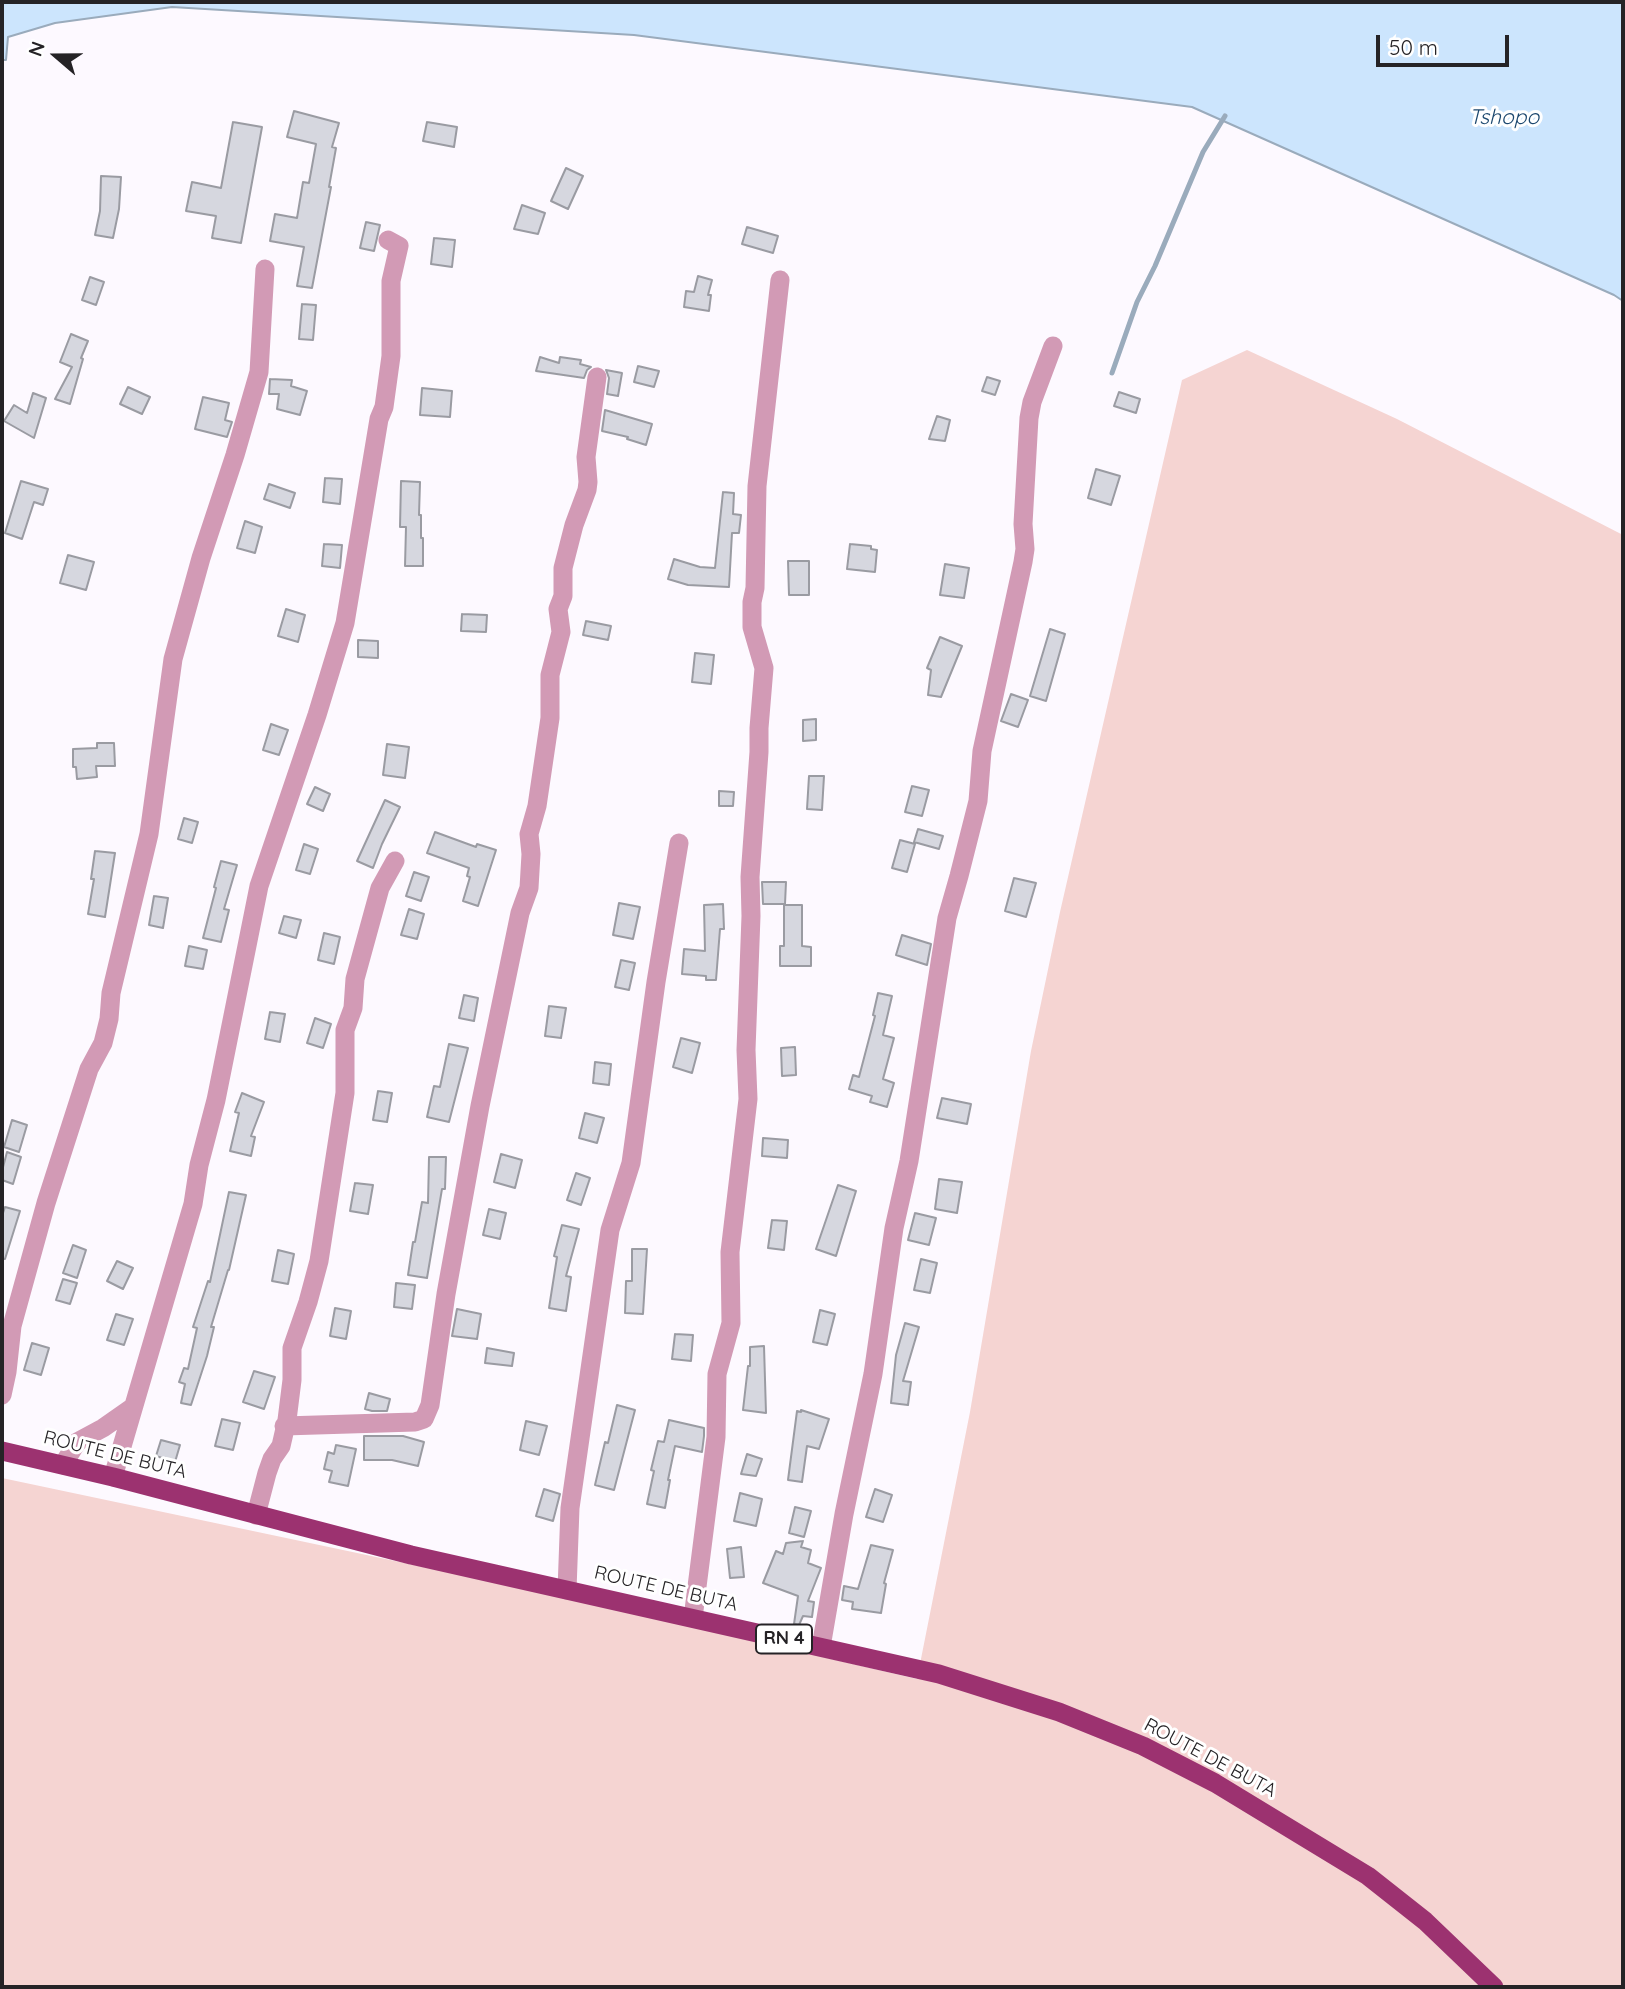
<!DOCTYPE html>
<style>
body{margin:0}
#map{position:relative;width:1625px;height:1989px;overflow:hidden;background:#fdf9ff;font-family:Quicksand,sans-serif}
canvas{display:block}
.frame{position:absolute;inset:0;border:4px solid #252326;pointer-events:none}
.north{position:absolute;left:21px;top:21px;width:70px;height:70px;-webkit-text-stroke:5px #fff;paint-order:stroke;rotate:290deg;font-size:19px;font-weight:700;line-height:28px;text-align:center;color:#252326}
.north::after{content:'';display:block;margin:auto;width:24px;height:32px;background:#252326;clip-path:polygon(50% 0,100% 100%,50% 72%,0 100%)}
.scale{position:absolute;left:1376px;top:35px;width:133px;height:32px;box-sizing:border-box;border:4px solid #252326;border-top:0;padding-left:9px;font-size:21px;line-height:24px;white-space:nowrap;color:#252326;-webkit-text-stroke:5px #fff;paint-order:stroke}
</style>
<div id="map">
<canvas width="1625" height="1989"></canvas>
<div class="frame"></div>
<div class="north">N</div>
<div class="scale">50 m</div>
</div>
<script>
const context = document.querySelector('canvas').getContext('2d');
context.lineJoin = 'round';
function fillPath(path, color) {
  context.fillStyle = color;
  context.fill(path, 'evenodd');
}
function shape(rows) {
  const path = new Path2D();
  for (const r of rows) {
    path.moveTo(r[0], r[1]);
    for (let i = 2; i < r.length; i += 2) path.lineTo(r[i], r[i + 1]);
  }
  return path;
}
function trace(path, color, width, dash) {
  context.strokeStyle = color;
  context.lineWidth = width;
  context.lineCap = dash ? 'butt' : 'round';
  context.setLineDash(dash || []);
  context.stroke(path);
}
function write(font, color, halo, rows, align = 'center') {
  context.font = font + ' Quicksand,sans-serif';
  context.lineWidth = 6;
  context.setLineDash([]);
  context.textBaseline = 'middle';
  context.strokeStyle = halo;
  context.fillStyle = color;
  for (const [text, x, y, turn = 0] of rows) {
    context.save();
    context.translate(x, y);
    context.rotate((+turn || 0) * Math.PI / 180);
    context.textAlign = isNaN(turn) ? turn : align;
    if (halo) context.strokeText(text, 0, 0);
    context.fillText(text, 0, 0);
    context.restore();
  }
}
fillPath(shape([
 [1247,350,1397,419,1623,535,1623,1987,2,1987,2,1478,575,1599,917,1679,970,1412,1031,1051,1060,912,1182,380]
]), '#f5d4d2');
const water = shape([
 [2,2,1623,2,1623,301,1614,295,1192,107,634,35,172,7,55,23,8,37,6,60,2,60,2,2]
]);
fillPath(water, '#cce5fd');
trace(water, '#9aabbc', 2);
trace(shape([
 [1112,373,1137,302,1155,266,1203,152,1225,116]
]), '#9aabbc', 5);
const building = shape([
 [294,111,339,123,332,147,336,148,329,187,331,187,312,288,297,286,304,247,270,241,275,214,297,218,303,182,309,183,316,144,287,137,294,111],
 [233,122,262,127,241,243,212,238,216,216,186,211,192,182,221,188,233,122],
 [427,122,457,127,454,147,423,141,427,122],
 [566,168,583,176,568,209,551,201,566,168],
 [101,176,121,177,119,209,113,238,95,235,100,211,101,176],
 [522,205,545,213,538,234,514,229,522,205],
 [366,222,380,225,374,251,360,248,366,222],
 [747,227,778,236,773,253,742,244,747,227],
 [434,238,455,240,452,267,431,264,434,238],
 [698,276,712,280,708,295,711,295,709,311,684,307,686,291,694,292,698,276],
 [90,277,104,282,96,305,82,300,90,277],
 [302,304,316,305,313,340,299,339,302,304],
 [71,334,88,341,81,358,83,359,70,404,55,399,72,367,60,362,71,334],
 [540,357,559,363,560,357,581,360,580,364,591,367,587,370,584,378,536,371,540,357],
 [638,366,659,371,654,387,634,382,638,366],
 [606,370,622,373,618,396,607,394,609,378,606,370],
 [987,377,1000,381,995,395,982,391,987,377],
 [270,379,292,380,291,386,307,391,300,415,277,409,279,394,269,394,270,379],
 [128,387,150,397,142,414,120,404,128,387],
 [422,388,452,391,450,417,420,415,422,388],
 [1119,392,1140,399,1136,413,1114,406,1119,392],
 [33,393,46,398,34,438,4,421,14,405,27,413,33,393],
 [203,397,229,403,225,420,232,422,227,437,195,429,203,397],
 [605,410,652,424,646,445,627,439,628,437,602,431,605,410],
 [937,416,950,420,945,441,929,439,937,416],
 [1096,469,1120,476,1111,505,1088,498,1096,469],
 [325,478,342,479,340,504,323,502,325,478],
 [21,481,48,489,43,505,34,502,22,539,5,533,21,481],
 [401,481,420,482,419,515,421,515,421,538,423,538,423,566,405,566,406,527,400,527,401,481],
 [269,484,295,493,290,508,264,499,269,484],
 [723,492,734,493,733,514,741,515,739,533,732,533,729,587,688,585,668,579,674,559,700,567,715,568,723,492],
 [245,521,262,527,255,553,237,548,245,521],
 [324,544,342,545,340,568,322,566,324,544],
 [850,544,871,546,871,549,877,550,875,572,847,569,850,544],
 [68,555,94,562,86,590,60,583,68,555],
 [788,561,809,561,809,595,789,595,788,561],
 [945,564,969,568,964,598,940,595,945,564],
 [286,609,305,615,298,642,278,636,286,609],
 [462,614,487,615,486,632,461,631,462,614],
 [586,621,611,626,608,640,583,635,586,621],
 [1050,629,1065,634,1046,701,1030,696,1050,629],
 [940,637,962,646,941,697,928,695,931,670,927,668,940,637],
 [358,640,378,641,378,658,358,657,358,640],
 [695,653,714,655,711,684,692,682,695,653],
 [1011,694,1028,700,1018,727,1001,721,1011,694],
 [816,719,816,740,803,741,803,720,816,719],
 [271,724,288,730,279,755,263,750,271,724],
 [97,743,114,743,115,766,96,766,97,777,77,779,76,767,73,767,73,749,97,748,97,743],
 [387,744,409,747,405,778,383,775,387,744],
 [809,776,824,776,822,810,807,809,809,776],
 [912,786,929,790,922,816,905,812,912,786],
 [315,787,330,794,323,811,307,804,315,787],
 [719,791,734,792,733,806,719,806,719,791],
 [385,800,400,807,382,844,373,868,357,861,385,800],
 [184,818,198,822,192,843,178,839,184,818],
 [918,829,943,836,939,849,914,842,918,829],
 [435,832,476,847,477,844,496,850,478,906,463,901,470,877,467,876,469,868,427,853,435,832],
 [900,840,915,844,907,872,892,868,900,840],
 [304,844,318,849,310,874,296,870,304,844],
 [95,851,115,853,105,917,88,914,94,879,91,879,95,851],
 [221,861,237,865,224,909,229,910,221,942,203,938,216,888,214,887,221,861],
 [414,872,429,877,421,901,406,896,414,872],
 [1014,878,1036,883,1026,917,1005,911,1014,878],
 [762,882,786,882,785,904,763,904,762,882],
 [154,896,168,898,163,928,149,925,154,896],
 [619,903,640,907,633,939,613,935,619,903],
 [723,904,724,929,720,929,716,980,706,980,706,976,682,974,684,949,705,951,704,905,723,904],
 [784,905,802,905,802,946,811,947,811,966,780,966,780,946,784,946,784,905],
 [409,909,424,914,417,939,401,935,409,909],
 [284,916,301,920,296,938,279,933,284,916],
 [324,933,340,937,334,964,318,960,324,933],
 [902,935,931,944,927,965,896,955,902,935],
 [189,946,207,950,203,969,185,966,189,946],
 [621,960,635,963,629,990,615,987,621,960],
 [878,993,892,996,883,1035,894,1038,883,1079,894,1083,887,1107,870,1102,872,1096,849,1089,853,1075,859,1077,875,1016,873,1015,878,993],
 [464,995,478,998,474,1021,459,1018,464,995],
 [549,1006,566,1008,561,1038,545,1036,549,1006],
 [270,1012,285,1014,280,1042,265,1039,270,1012],
 [315,1018,331,1024,323,1048,307,1043,315,1018],
 [681,1038,700,1043,692,1073,673,1067,681,1038],
 [449,1044,468,1048,449,1122,427,1117,434,1086,440,1087,449,1044],
 [795,1047,796,1075,782,1076,781,1048,795,1047],
 [595,1062,611,1064,609,1085,593,1083,595,1062],
 [378,1091,392,1093,387,1122,373,1120,378,1091],
 [242,1093,264,1102,251,1136,255,1137,251,1156,230,1151,239,1113,235,1112,242,1093],
 [942,1098,971,1104,967,1124,937,1118,942,1098],
 [585,1113,604,1118,597,1143,579,1138,585,1113],
 [12,1120,27,1125,19,1152,4,1147,12,1120],
 [763,1138,788,1140,787,1158,762,1156,763,1138],
 [7,1152,21,1157,13,1184,2,1180,2,1171,7,1152],
 [501,1154,522,1160,515,1188,494,1182,501,1154],
 [429,1157,446,1157,445,1189,442,1189,427,1278,408,1275,413,1242,415,1242,422,1202,428,1203,429,1157],
 [576,1173,590,1178,581,1205,567,1200,576,1173],
 [939,1179,962,1182,957,1213,935,1209,939,1179],
 [355,1183,373,1185,368,1214,350,1211,355,1183],
 [838,1185,856,1191,836,1256,816,1249,838,1185],
 [229,1192,246,1195,229,1270,228,1270,211,1327,214,1327,207,1356,191,1405,181,1403,185,1384,179,1382,184,1368,188,1369,197,1328,193,1327,208,1281,210,1282,229,1192],
 [5,1207,20,1211,5,1259,2,1259,2,1216,5,1207],
 [489,1209,506,1213,500,1239,483,1235,489,1209],
 [915,1213,936,1218,929,1245,908,1240,915,1213],
 [772,1220,787,1221,784,1250,768,1248,772,1220],
 [562,1225,579,1229,566,1276,571,1277,566,1311,549,1308,557,1257,554,1256,562,1225],
 [73,1245,86,1250,77,1278,63,1273,73,1245],
 [632,1249,647,1249,643,1314,625,1313,626,1281,632,1281,632,1249],
 [278,1250,294,1254,288,1284,272,1281,278,1250],
 [921,1259,937,1263,930,1293,914,1290,921,1259],
 [117,1261,133,1268,123,1289,107,1281,117,1261],
 [63,1279,77,1283,70,1304,56,1300,63,1279],
 [396,1283,415,1285,412,1309,394,1307,396,1283],
 [335,1308,351,1311,346,1339,330,1336,335,1308],
 [457,1309,481,1314,477,1339,452,1336,457,1309],
 [820,1310,835,1314,827,1345,813,1342,820,1310],
 [116,1314,133,1319,124,1345,107,1340,116,1314],
 [905,1323,919,1327,903,1381,911,1382,908,1405,891,1403,896,1355,905,1323],
 [675,1334,693,1335,691,1361,672,1359,675,1334],
 [32,1343,49,1348,41,1375,24,1370,32,1343],
 [764,1346,766,1413,743,1410,748,1366,750,1366,750,1347,764,1346],
 [487,1348,514,1353,512,1366,485,1363,487,1348],
 [254,1371,275,1377,264,1409,243,1402,254,1371],
 [369,1393,390,1399,387,1411,372,1411,365,1409,369,1393],
 [617,1405,635,1410,614,1490,595,1485,605,1442,608,1443,617,1405],
 [801,1410,829,1419,819,1449,807,1446,802,1482,788,1480,797,1411,801,1412,801,1410],
 [222,1419,240,1423,233,1450,215,1446,222,1419],
 [669,1420,704,1428,704,1436,702,1452,675,1446,668,1480,670,1480,665,1508,647,1504,654,1471,651,1470,658,1441,664,1442,669,1420],
 [526,1421,547,1426,539,1455,520,1450,526,1421],
 [364,1436,403,1436,424,1442,418,1466,392,1460,364,1460,364,1436],
 [161,1440,180,1445,175,1462,156,1456,161,1440],
 [336,1445,356,1449,348,1486,329,1482,332,1471,324,1469,328,1452,334,1454,336,1445],
 [747,1454,762,1459,756,1476,741,1474,747,1454],
 [544,1489,560,1494,553,1521,536,1516,544,1489],
 [875,1489,892,1495,883,1522,866,1517,875,1489],
 [740,1493,762,1499,756,1526,734,1521,740,1493],
 [795,1507,811,1511,804,1537,789,1533,795,1507],
 [803,1541,801,1547,811,1550,808,1563,821,1568,808,1601,814,1602,812,1617,803,1616,799,1625,794,1624,798,1596,763,1583,776,1551,783,1554,786,1543,803,1541],
 [871,1545,893,1550,884,1583,886,1584,881,1613,852,1609,853,1602,842,1600,844,1586,858,1589,871,1545],
 [741,1547,744,1577,730,1578,727,1549,741,1547]
]);
fillPath(building, '#d6d7df');
trace(building, '#9a9ba2', 2);
trace(shape([
 [2,1395,7,1372,12,1326,46,1203,89,1069,103,1043,109,1019,111,993,149,834,173,659,201,558,235,455,259,372,265,269],
 [284,1426,415,1422,424,1419,430,1405,446,1294,480,1106,520,913,529,888,531,854,529,834,537,806,550,718,550,675,561,632,558,609,563,596,563,568,574,525,587,490,588,482,586,457,597,377],
 [63,1465,77,1442,103,1428,133,1407],
 [113,1477,193,1204,199,1165,216,1100,259,886,317,715,345,623,379,419,384,407,391,356,391,281,399,246,388,240],
 [256,1515,267,1473,272,1459,281,1446,287,1420,292,1380,292,1348,308,1302,319,1261,345,1093,345,1030,353,1008,355,979,380,888,395,861],
 [567,1590,570,1508,610,1230,631,1163,656,982,679,843],
 [693,1618,716,1437,717,1374,731,1323,730,1252,748,1099,746,1050,751,916,750,877,759,752,759,728,764,668,752,627,752,602,755,588,757,486,780,280],
 [821,1647,844,1514,873,1374,894,1228,909,1161,947,918,959,876,978,801,982,751,1023,562,1025,549,1023,524,1029,418,1032,402,1053,346]
]), '#d29ab5', 19);
trace(shape([
 [2,1451,113,1477,411,1555,939,1674,1059,1712,1143,1746,1215,1783,1368,1876,1425,1921,1494,1987]
]), '#9c3270', 19);
for (const [x, y, w] of [
 [784,1639,56]
]) {
  const box = new Path2D();
  box.roundRect(x - w / 2, y - 14.5, w, 29, 5);
  context.fillStyle = '#fff';
  context.fill(box);
  trace(box, '#252326', 2);
}
write('bold 18px', '#252326', null, [
 ["RN 4",784,1639]
]);
write('19px', '#252326', '#fff', [
 ["ROUTE DE BUTA",115,1455,14],
 ["ROUTE DE BUTA",666,1589,13],
 ["ROUTE DE BUTA",1210,1758,28]
]);
write('italic 21px', '#1c486f', '#fff', [
 ["Tshopo",1504,118]
]);
</script>
